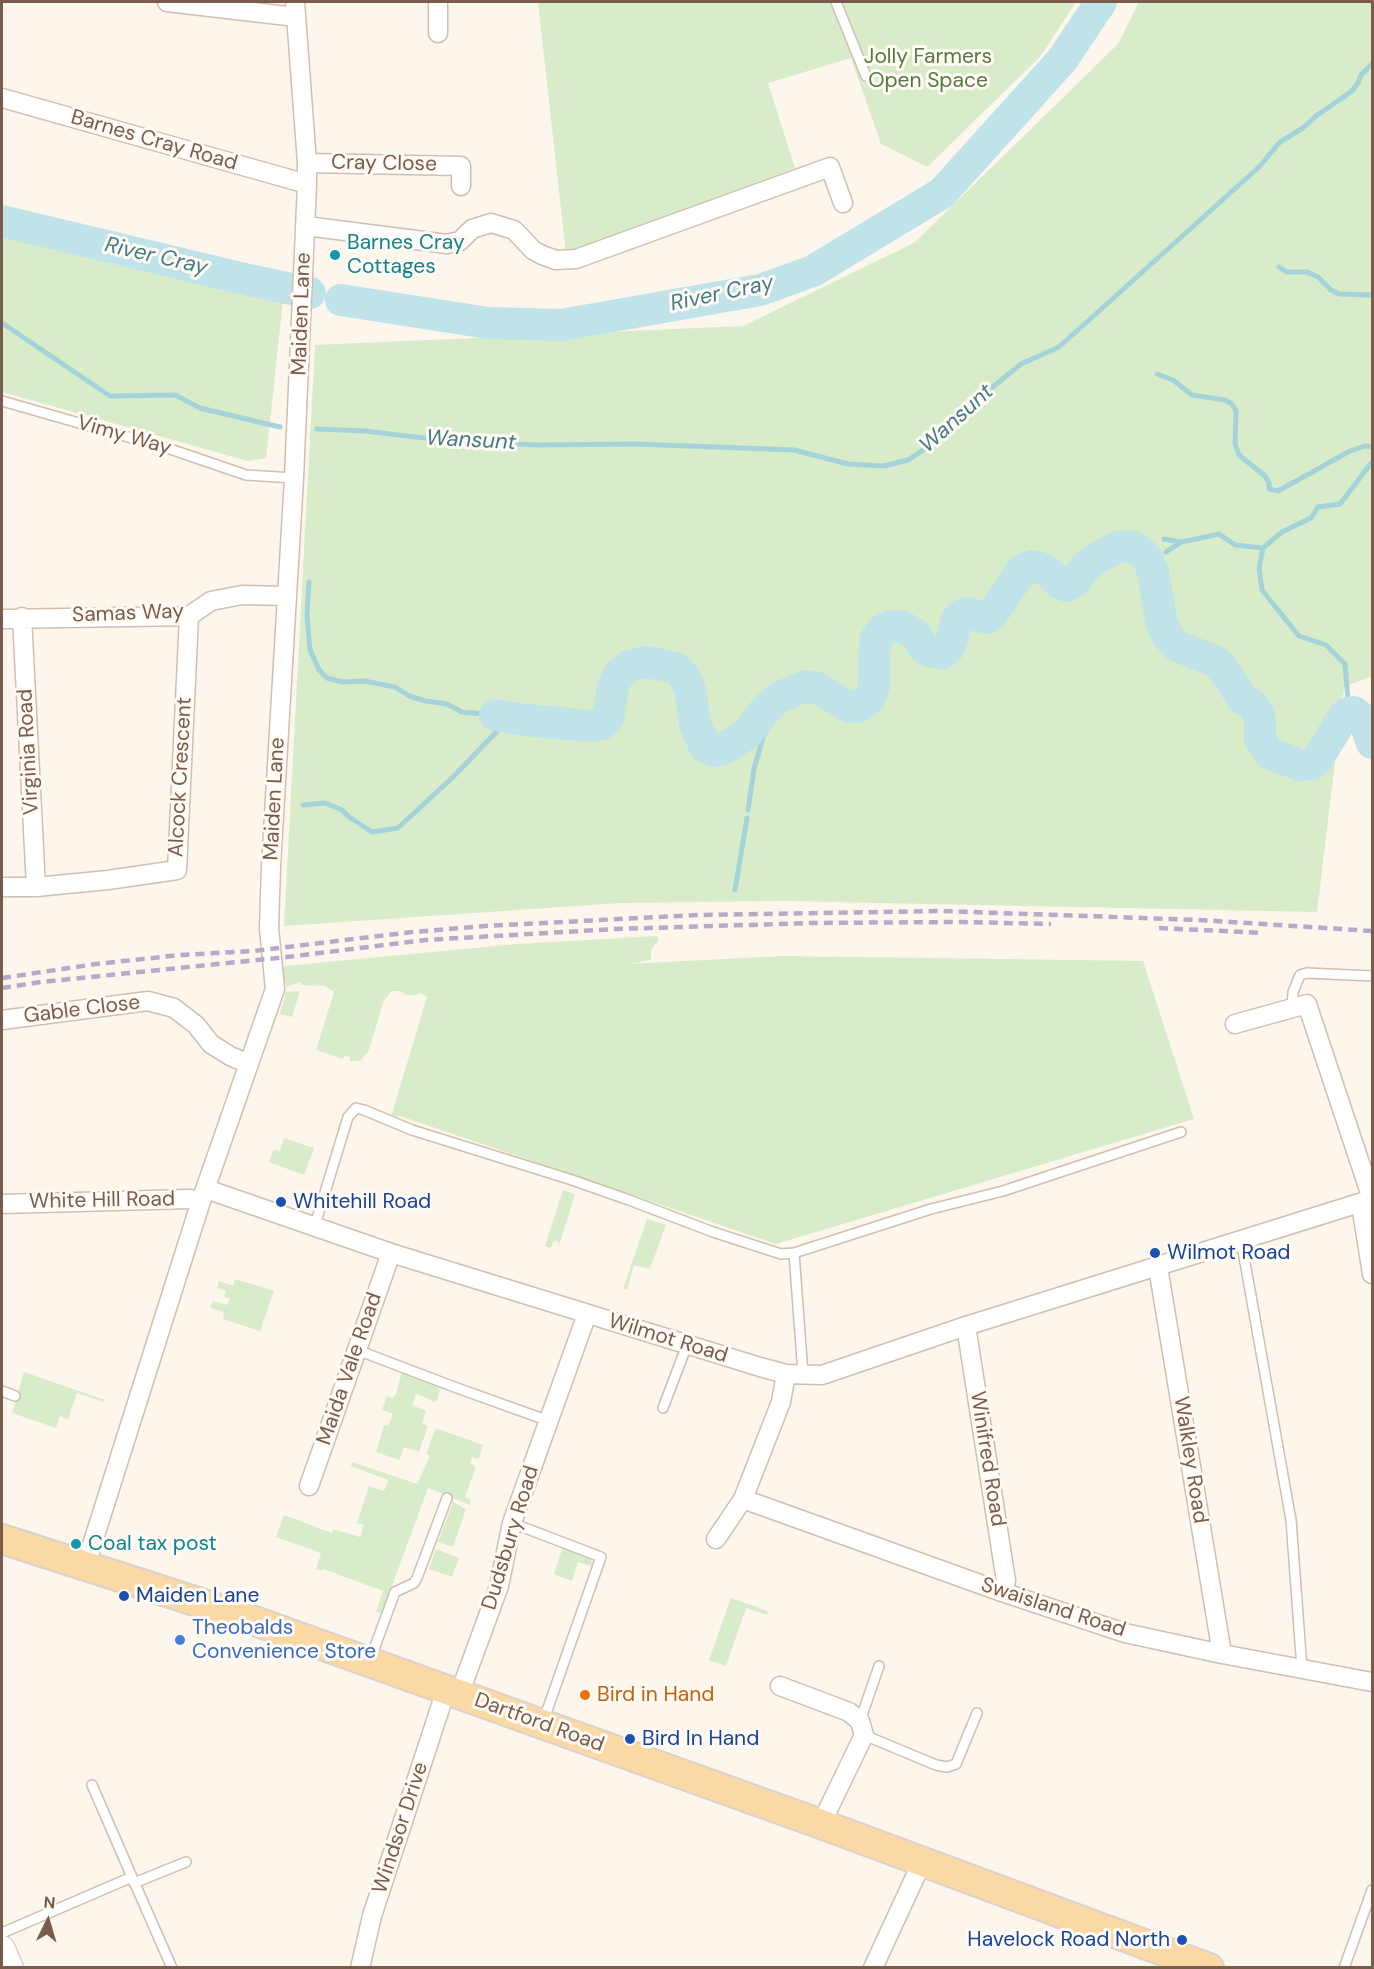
<!DOCTYPE html>
<style>
body{margin:0}
#map{position:relative;width:1374px;height:1969px;overflow:hidden;background:#fdf6ec;font-family:"DM Sans",sans-serif}
canvas{display:block}
.frame{position:absolute;inset:0;border:3px solid #7a5c4d;pointer-events:none}
.north{position:absolute;left:18px;top:1891px;width:60px;height:60px;-webkit-text-stroke:4px #fffaf3;paint-order:stroke;rotate:5deg;font-size:16px;font-weight:700;line-height:24px;text-align:center;color:#7a5c4d}
.north::after{content:'';display:block;margin:auto;width:21px;height:27px;background:#7a5c4d;clip-path:polygon(50% 0,100% 100%,50% 72%,0 100%)}
</style>
<div id="map">
<canvas width="1374" height="1969"></canvas>
<div class="frame"></div>
<div class="north">N</div>
</div>
<script>
const context = document.querySelector('canvas').getContext('2d');
context.lineJoin = 'round';
function fillPath(path, color) {
  context.fillStyle = color;
  context.fill(path, 'evenodd');
}
function shape(rows) {
  const path = new Path2D();
  for (const r of rows) {
    path.moveTo(r[0], r[1]);
    for (let i = 2; i < r.length; i += 2) path.lineTo(r[i], r[i + 1]);
  }
  return path;
}
function trace(path, color, width, dash) {
  context.strokeStyle = color;
  context.lineWidth = width;
  context.lineCap = dash ? 'butt' : 'round';
  context.setLineDash(dash || []);
  context.stroke(path);
}
function write(font, color, halo, rows, align = 'center') {
  context.font = font + ' "DM Sans",sans-serif';
  context.lineWidth = 6;
  context.setLineDash([]);
  context.textBaseline = 'middle';
  context.strokeStyle = halo;
  context.fillStyle = color;
  for (const [text, x, y, turn = 0] of rows) {
    context.save();
    context.translate(x, y);
    context.rotate((+turn || 0) * Math.PI / 180);
    context.textAlign = isNaN(turn) ? turn : align;
    if (halo) context.strokeText(text, 0, 0);
    context.fillText(text, 0, 0);
    context.restore();
  }
}
fillPath(shape([
 [538,2,1076,2,1040,57,927,167,881,144,851,58,768,83,795,168,566,254],
 [1139,2,1372,2,1372,676,1344,687,1317,912,784,901,620,903,284,926,315,345,743,326,914,243,1118,44],
 [2,214,286,272,266,458,248,461,2,392],
 [657,936,658,941,651,950,651,960,628,964,783,956,1143,961,1194,1119,776,1244,400,1116,391,1117,427,997,421,993,415,995,407,995,400,991,392,991,384,1000,369,1050,360,1061,350,1061,350,1057,344,1056,343,1059,316,1050,334,992,325,986,303,985,300,982,287,987,282,975,281,966,284,966,517,944],
 [300,991,292,1017,280,1014,286,992],
 [284,1138,314,1148,304,1175,269,1162,274,1149,280,1151],
 [563,1190,575,1194,558,1249,559,1242,554,1240,551,1248,545,1246],
 [647,1219,666,1225,650,1269,634,1265,627,1290,623,1289],
 [235,1279,274,1291,260,1331,223,1319,224,1312,210,1308,213,1301,227,1305,230,1299,224,1297,226,1291,217,1288,219,1281,233,1286],
 [24,1372,105,1400,104,1402,77,1393,68,1419,60,1416,56,1428,12,1413],
 [402,1372,435,1384,440,1390,437,1400,431,1403,432,1400,416,1394,412,1405,426,1411,422,1423,428,1426,419,1452,404,1447,399,1460,376,1452,384,1425,388,1426,393,1414,382,1410,387,1396,392,1398,396,1394],
 [436,1428,483,1445,479,1459,472,1457,470,1464,476,1467,465,1497,471,1500,470,1505,428,1488,382,1613,376,1612,383,1591,323,1569,322,1571,316,1569,321,1553,276,1537,284,1515,332,1533,333,1529,360,1537,364,1525,357,1523,369,1486,384,1491,388,1480,351,1466,352,1462,417,1484,430,1456,426,1454],
 [453,1502,466,1509,453,1547,438,1542],
 [563,1546,589,1555,592,1562,592,1566,578,1562,572,1581,554,1574],
 [436,1549,459,1558,452,1577,429,1569],
 [731,1598,768,1611,767,1615,746,1608,726,1666,709,1660]
]), '#d8ecc9');
trace(shape([
 [1279,267,1287,272,1307,272,1318,277,1331,290,1339,294,1372,295],
 [2,323,110,396,175,395,200,408,280,427],
 [1157,374,1173,380,1192,395,1225,400,1232,404,1236,411,1235,444,1239,455,1265,476,1269,483,1269,489,1278,491,1350,451,1365,446,1372,447],
 [317,429,365,431,458,442,538,445,635,444,794,450,848,464,884,466,908,460,943,437,962,412,1021,364,1059,347,1259,167,1280,142,1303,128,1316,116,1352,91,1358,83,1361,75,1372,64],
 [1164,539,1181,542,1219,534,1235,545,1263,548],
 [1166,552,1180,543],
 [309,582,307,615,310,650,319,670,327,678,343,682,364,681,395,687,409,696,426,701,447,704,462,712,495,715],
 [1348,700,1345,664,1326,645,1299,636,1262,590,1259,568,1263,548,1282,532,1311,518,1318,507,1340,504,1372,462],
 [303,805,325,803,342,810,349,817,372,832,398,828,453,777,506,722,516,718],
 [748,810,754,769,768,720,767,707],
 [735,890,747,818]
]), '#a5d3da', 5);
trace(shape([
 [2,221,249,280,310,293],
 [341,300,488,323,561,325,760,290,813,271,942,193,1062,60,1101,2],
 [495,715,526,720,591,726,602,724,608,718,613,687,618,675,629,666,645,662,663,665,676,668,684,676,690,689,695,724,705,747,714,751,725,748,747,734,765,710,778,698,805,686,817,688,850,707,860,706,870,698,874,687,874,654,876,639,881,631,890,626,903,627,915,634,924,648,929,651,943,653,948,649,951,643,956,622,960,616,966,613,987,618,991,616,1022,570,1032,566,1041,568,1050,573,1059,583,1067,586,1075,582,1086,566,1095,559,1118,547,1129,546,1138,549,1148,559,1153,572,1161,620,1167,635,1177,646,1217,662,1228,676,1242,698,1250,703,1258,712,1260,722,1260,738,1269,753,1300,765,1312,764,1317,760,1343,717,1348,713,1354,712,1364,720,1372,743]
]), '#bfe3e8', 32);
const service = shape([
 [836,2,866,76],
 [2,401,170,449,246,475,294,478],
 [1292,1008,1293,992,1300,975,1307,973,1372,976],
 [315,1225,348,1117,356,1108,364,1110,412,1130,569,1179,629,1200,713,1232,781,1254,794,1253,803,1374],
 [1241,1240,1291,1520,1302,1669],
 [794,1253,931,1209,1003,1191,1181,1132],
 [357,1350,457,1388,549,1421],
 [2,1391,15,1396],
 [663,1408,687,1345],
 [512,1523,601,1557,543,1722],
 [370,1660,395,1592,414,1583,417,1578,447,1498],
 [860,1721,879,1666],
 [864,1735,936,1765,947,1767,956,1764,977,1713],
 [92,1785,132,1877],
 [134,1883,186,1862],
 [2,1933,132,1877,172,1968],
 [1344,1968,1372,1890]
]);
const minor = shape([
 [167,2,296,17],
 [438,33,438,2],
 [2,98,307,184],
 [307,163,461,166,461,186],
 [306,226,447,244,460,241,472,229,491,223,514,230,533,250,542,255,556,260,576,259,830,167,843,203],
 [22,617,36,887],
 [2,619,189,616,211,601,242,595,287,596],
 [2,887,36,887,108,880,177,870,189,616],
 [2,1020,148,1001,174,1008,196,1025,211,1044,230,1056,249,1064],
 [1235,1024,1307,1004,1372,1199],
 [206,1189,391,1253,760,1367,786,1374,822,1375,966,1326,1372,1199],
 [2,1204,189,1199,201,1201],
 [1361,1204,1372,1274],
 [1158,1267,1222,1654],
 [966,1326,1006,1581,1002,1592],
 [309,1486,391,1253],
 [743,1499,1002,1592,1125,1633,1222,1654,1372,1682],
 [716,1539,743,1499,781,1402,786,1374],
 [85,1567,201,1201,275,989,269,928,271,866,294,478,307,184,307,163,295,2],
 [780,1686,849,1712,860,1721,864,1735,821,1824],
 [459,1695,499,1586,512,1523,587,1314],
 [360,1968,372,1916,446,1690],
 [873,1968,922,1862]
]);
const secondary = shape([
 [2,1949,10,1968]
]);
const primary = shape([
 [2,1539,235,1614,821,1824,1209,1968]
]);
trace(service, '#d1beb0', 12);
trace(minor, '#d1beb0', 21);
trace(secondary, '#d6c0b0', 28);
trace(primary, '#dad1cd', 32);
trace(service, '#fff', 9);
trace(minor, '#fff', 18);
trace(secondary, '#fff', 26);
trace(primary, '#fbd9a5', 28);
trace(shape([
 [1159,928,1264,933],
 [2,978,96,964,180,955,254,951,412,932,485,926,697,915,942,911,1200,920,1372,931],
 [2,988,41,982,287,957,425,940,616,929,811,923,962,922,1051,924]
]), '#b9a8c9', 4.5, [9, 6]);
for (const [x, y, r, color] of [
 [335,255,6,"#0f9aa8"],
 [281,1202,6,"#1a4fb4"],
 [1155,1253,6,"#1a4fb4"],
 [76,1544,6,"#0f9aa8"],
 [124,1596,6,"#1a4fb4"],
 [180,1640,6,"#3f7fe0"],
 [585,1695,6,"#e8710a"],
 [630,1739,6,"#1a4fb4"],
 [1182,1940,6,"#1a4fb4"]
]) {
  const dot = new Path2D();
  dot.arc(x, y, r, 0, 2 * Math.PI);
  context.fillStyle = color;
  context.fill(dot);
  trace(dot, '#fffaf3', 2);
}
write('21px', '#537a41', '#fffaf3', [
 ["Jolly Farmers",928,57],
 ["Open Space",928,81]
]);
write('21px', '#7a5c4d', '#fffaf3', [
 ["Barnes Cray Road",154,141,16],
 ["Cray Close",384,164,1],
 ["Maiden Lane",302,314,-88],
 ["Vimy Way",124,436,16],
 ["Samas Way",128,614,-2],
 ["Virginia Road",29,752,-93],
 ["Alcock Crescent",181,777,-87],
 ["Maiden Lane",275,799,-87],
 ["Gable Close",82,1010,-7],
 ["White Hill Road",102,1201,-1],
 ["Wilmot Road",668,1339,17],
 ["Maida Vale Road",350,1369,-71],
 ["Winifred Road",987,1459,81],
 ["Walkley Road",1190,1460,81],
 ["Dudsbury Road",511,1538,-73],
 ["Swaisland Road",1053,1608,18],
 ["Dartford Road",539,1723,20],
 ["Windsor Drive",401,1828,-72]
]);
write('21px', '#0d838f', '#fffaf3', [
 ["Barnes Cray",347,243],
 ["Cottages",347,267],
 ["Coal tax post",88,1544]
], 'left');
write('21px', '#164399', '#fffaf3', [
 ["Whitehill Road",293,1202],
 ["Wilmot Road",1167,1253],
 ["Maiden Lane",136,1596],
 ["Bird In Hand",642,1739],
 ["Havelock Road North",1170,1940,"right"]
], 'left');
write('21px', '#366cbe', '#fffaf3', [
 ["Theobalds",192,1628],
 ["Convenience Store",192,1652]
], 'left');
write('21px', '#c56008', '#fffaf3', [
 ["Bird in Hand",597,1695]
], 'left');
write('italic 22px', '#437c86', '#fffaf3', [
 ["River Cray",156,257,13],
 ["River Cray",722,294,-12],
 ["Wansunt",957,419,-42],
 ["Wansunt",471,441,3]
]);
</script>
